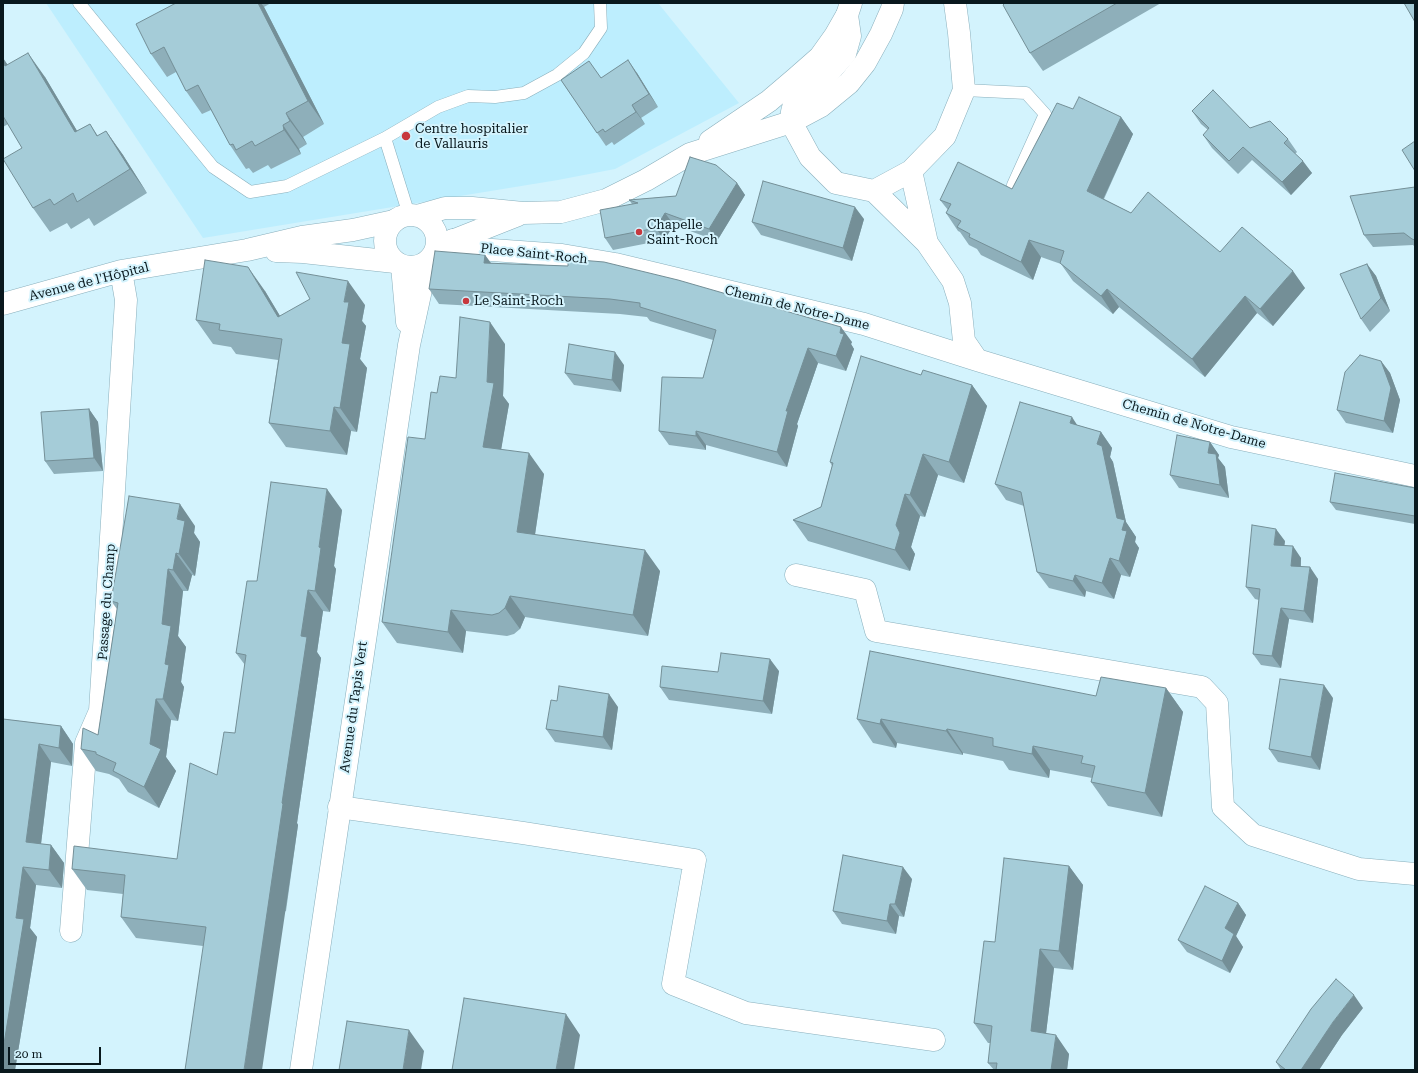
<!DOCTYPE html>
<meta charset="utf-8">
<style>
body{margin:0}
#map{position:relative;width:1418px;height:1073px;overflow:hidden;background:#d3f3fd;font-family:"Roboto Serif",serif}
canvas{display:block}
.frame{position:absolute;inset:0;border:4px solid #09181d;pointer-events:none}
.scale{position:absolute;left:8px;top:1047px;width:93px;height:18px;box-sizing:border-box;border:2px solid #09181d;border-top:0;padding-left:5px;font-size:12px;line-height:14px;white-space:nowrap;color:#09181d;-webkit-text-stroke:3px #d3f3fd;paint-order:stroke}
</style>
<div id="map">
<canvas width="1418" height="1073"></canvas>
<div class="frame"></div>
<div class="scale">20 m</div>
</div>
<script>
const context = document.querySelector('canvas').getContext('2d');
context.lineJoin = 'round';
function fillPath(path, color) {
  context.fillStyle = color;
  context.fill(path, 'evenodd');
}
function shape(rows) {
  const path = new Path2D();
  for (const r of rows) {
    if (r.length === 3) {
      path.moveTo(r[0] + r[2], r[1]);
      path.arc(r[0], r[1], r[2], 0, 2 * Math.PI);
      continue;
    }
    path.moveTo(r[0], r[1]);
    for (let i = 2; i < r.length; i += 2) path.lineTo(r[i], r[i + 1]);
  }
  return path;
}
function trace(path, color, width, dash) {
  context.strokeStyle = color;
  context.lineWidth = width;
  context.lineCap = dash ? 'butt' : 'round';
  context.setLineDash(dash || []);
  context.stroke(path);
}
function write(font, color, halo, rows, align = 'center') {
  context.font = font + ' "Roboto Serif",serif';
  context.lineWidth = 4;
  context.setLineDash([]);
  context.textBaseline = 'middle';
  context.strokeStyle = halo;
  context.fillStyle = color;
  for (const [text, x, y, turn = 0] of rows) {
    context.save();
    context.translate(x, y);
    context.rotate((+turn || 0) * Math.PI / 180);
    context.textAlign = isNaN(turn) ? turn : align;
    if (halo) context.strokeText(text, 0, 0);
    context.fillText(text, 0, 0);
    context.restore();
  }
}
fillPath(shape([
 [46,3,658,3,739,103,615,169,558,180,203,238]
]), '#bdeefe');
const service = shape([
 [79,3,213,167,250,192,287,186,385,138,409,215],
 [964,90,1026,93,1045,114,1013,185],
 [385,138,438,107,468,96,495,97,524,93,557,75,584,53,601,28,600,3]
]);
const minor = shape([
 [847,15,850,36,845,54,824,78,794,104,792,112,791,122,810,157,836,183,874,191,911,171,945,136,964,90,959,33,955,3],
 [911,171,927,243],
 [874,191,927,243,953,281,960,303,964,341,977,360],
 [453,240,478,249,562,255,615,264,864,324,977,360,1231,437,1415,476],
 [276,251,303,252,395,262],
 [3,304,121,271,247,250,302,237,353,230,394,221],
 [796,575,865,590,876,631,1202,687,1217,703,1223,807,1253,835,1359,869,1415,874],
 [339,807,523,833,695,860,673,984,746,1013,934,1040],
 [71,931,86,743,100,711,126,300,121,271]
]);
const secondary = shape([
 [710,141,769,101,796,78,820,57,835,36,847,15,851,3],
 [411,241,26],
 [417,216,445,208,472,208,523,213,561,212,606,200,646,180,690,154,791,122,821,106,849,83,865,63,881,34,892,9,893,3],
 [437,247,518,215],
 [402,266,407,322],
 [301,1070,409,345,427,262]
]);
trace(service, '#89afbc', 13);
trace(minor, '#89afbc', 23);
trace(secondary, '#89afbc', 23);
trace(service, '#fff', 12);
trace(minor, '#fff', 22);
trace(secondary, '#fff', 22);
fillPath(shape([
 [176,3,271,3,264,7,324,124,303,137,307,144,299,149,301,154,271,169,268,165,253,173,249,168,246,169,230,145,211,110,202,114,186,91,176,72,167,77,151,54],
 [1005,3,1161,3,1043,71,1030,53],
 [3,58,7,64,45,77,77,131,90,124,98,136,106,131,123,155,147,193,94,226,89,218,71,229,67,223,50,232,33,208,22,148,8,124,3,127],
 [637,73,658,107,641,118,645,124,614,145,612,142,606,146,561,80,601,78],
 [1073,109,1121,117,1133,134,1104,199,1131,213,1220,252,1305,288,1273,326,1257,313,1205,377,1119,307,1113,314,1073,281,1061,264,1041,257,1033,280,981,255,977,249,969,245,960,232,958,231,946,213,948,210,940,200,1012,189],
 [1192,111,1250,128,1288,139,1297,152,1295,154,1312,173,1291,195,1252,160,1238,174,1212,148,1203,135,1208,130,1201,124],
 [737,183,745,195,717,241,674,225,664,240,613,250,605,238,632,204,629,200,676,196],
 [1415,187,1415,247,1413,245,1373,247,1364,235],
 [864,219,852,261,761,235,752,222],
 [485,255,491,263,852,342,851,344,854,349,846,371,818,363,797,424,798,426,787,467,706,445,706,450,669,445,659,431,703,378,713,340,650,321,647,317,620,314,439,304,429,289],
 [1367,264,1376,276,1390,311,1370,332,1361,319],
 [265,291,280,316,365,305,362,321,366,326,360,359,367,368,357,432,351,431,347,455,286,447,269,423,278,360,236,354,231,347,213,344,196,320],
 [505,344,503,396,509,404,501,449,544,474,535,535,660,571,648,636,525,617,520,629,514,634,507,636,466,631,463,653,397,643,382,622,425,439,456,378],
 [1381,361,1390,373,1400,400,1393,433,1346,423,1337,410],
 [624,365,621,392,574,385,565,373],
 [921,375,972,385,987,406,964,483,938,475,925,517,920,516,911,547,915,554,910,571,808,541,793,520,821,507,832,466,830,462],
 [89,409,98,422,103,471,54,474,45,461],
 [1077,425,1101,432,1112,448,1110,457,1113,462,1126,522,1136,537,1135,542,1139,548,1130,577,1121,575,1114,599,1086,591,1085,597,1049,588,1037,572,1024,506,1006,500,995,484],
 [1210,442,1219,455,1218,458,1225,467,1229,498,1179,488,1170,475],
 [1415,488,1415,524,1336,510,1330,502],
 [342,510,334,566,336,569,330,612,323,611,317,652,321,658,297,823,298,825,286,911,203,946,136,938,121,917,123,894,87,890,72,869,177,859,217,775,235,733,245,665,236,653,257,581],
 [195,526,194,533,200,542,195,576,192,575,188,591,183,591,178,636,186,647,181,682,184,687,178,721,171,720,166,757,176,771,159,808,128,792,119,779,109,774,96,771,81,749,98,735,117,609,111,601],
 [1285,541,1284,546,1301,558,1301,567,1318,579,1313,623,1289,619,1281,668,1261,665,1253,654,1259,600,1255,599,1246,587],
 [779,671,772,714,669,700,660,687,718,672],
 [1166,688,1183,712,1162,817,1108,806,1091,782,1092,778,1050,770,1049,778,1009,770,1003,761,963,753,963,755,897,743,896,748,873,743,857,719,1096,696],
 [1333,698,1320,770,1278,762,1269,749],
 [557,701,618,707,612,750,555,742,546,729],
 [3,719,61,726,73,744,72,766,51,762,41,844,51,845,64,863,62,888,36,885,30,928,37,937,15,1070],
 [1069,866,1083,885,1073,970,1054,968,1046,1033,1069,1054,1067,1070,994,1070,988,1063,991,1043,988,1043,974,1023,995,942],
 [912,879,904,917,899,916,896,934,842,924,833,911],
 [1238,903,1246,915,1236,936,1243,947,1230,973,1187,952,1178,940],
 [1363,1008,1342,1035,1319,1070,1281,1070,1276,1062]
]), '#8eafba');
fillPath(shape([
 [258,3,261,3,264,7,324,124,308,101],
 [28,53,45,77,92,156,75,132],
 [3,58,11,70,5,66,3,62],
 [628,60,637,73,658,107,649,94],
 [632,105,641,118,645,124,636,112],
 [286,113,303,137,307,144,290,121],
 [1121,117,1133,134,1099,208,1087,191],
 [283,125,299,149,301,154,284,130],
 [106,131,123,155,147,193,130,169],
 [1303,161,1312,173,1291,195,1282,182],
 [737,183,745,195,717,241,709,229],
 [855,207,864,219,852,261,843,248],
 [665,213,674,225,664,240,656,228],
 [1029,240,1041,257,1033,280,1021,262],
 [485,255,495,269,484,263],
 [1367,264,1376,276,1390,311,1381,298],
 [248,267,265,291,295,341,278,317],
 [1293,271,1305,288,1273,326,1260,309],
 [348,281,365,305,362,321,366,326,360,359,367,368,357,432,340,408,342,343,344,302],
 [1107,289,1119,307,1113,314,1101,296],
 [1245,296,1257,313,1205,377,1192,359],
 [490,322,505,344,503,396,509,404,498,468,483,447,487,382],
 [841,327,852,342,851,344,854,349,846,371,836,356,840,333],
 [808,348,818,363,797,424,798,426,787,467,777,452,786,411],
 [615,352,624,365,621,392,612,380],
 [1381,361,1390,373,1400,400,1393,433,1384,421],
 [972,385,987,406,964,483,949,462],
 [334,407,351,431,347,455,330,431],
 [89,409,98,422,103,471,94,458],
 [1072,417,1083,434,1070,423],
 [696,431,706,445,706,450,696,436],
 [1101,432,1112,448,1110,457,1113,462,1126,522,1136,537,1135,542,1139,548,1130,577,1119,561,1122,530,1117,518,1097,444],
 [1210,442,1219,455,1218,458,1225,467,1229,498,1220,485,1208,453],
 [529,453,544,474,532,554,517,532],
 [923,454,938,475,925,517,910,495],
 [327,489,342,510,334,566,336,569,330,612,315,591,319,547],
 [905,494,920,516,911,547,915,554,910,571,895,550,896,525],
 [180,504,195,526,194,533,200,542,195,576,179,554,177,519],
 [1276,529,1285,541,1283,557,1274,545],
 [1293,546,1301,558,1300,578,1291,566],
 [645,550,660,571,648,636,633,615],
 [176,553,192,575,188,591,173,570],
 [1110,558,1121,575,1114,599,1102,583],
 [1310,567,1318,579,1313,623,1304,611],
 [168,569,183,591,178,636,186,647,181,682,184,687,178,721,163,699,165,664,162,624],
 [1075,575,1086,591,1085,597,1073,581],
 [308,590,323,611,317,652,321,658,297,823,298,825,262,1070,244,1070,282,803,301,636],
 [510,596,525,617,520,629,505,608],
 [1281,608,1289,619,1281,668,1272,656],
 [451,610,466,631,463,653,448,632],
 [770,659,779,671,772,714,763,701],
 [1324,685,1333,698,1320,770,1311,757],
 [1166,688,1183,712,1162,817,1145,793],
 [609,694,618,707,612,750,603,737],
 [156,699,171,720,166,757,176,771,159,808,144,787],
 [881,719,897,743,896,748,880,724],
 [61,726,73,744,72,766,59,748],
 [947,729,963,753,963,755,946,731],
 [39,744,51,762,39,860,26,842],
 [1033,746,1050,770,1049,778,1032,754],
 [51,845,64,863,62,888,49,870],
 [1069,866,1083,885,1073,970,1059,951],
 [23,867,36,885,30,928,37,937,15,1070,3,1070,3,1050,16,918],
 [903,867,912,879,904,917,895,904],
 [1238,903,1246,915,1236,936,1243,947,1230,973,1222,961,1225,928],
 [890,904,899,916,896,934,887,921],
 [1040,949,1054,968,1044,1050,1031,1031],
 [1354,995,1363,1008,1342,1035,1319,1070,1301,1070,1333,1022],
 [566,1014,580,1035,574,1070,556,1070],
 [409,1030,424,1051,421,1070,403,1070],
 [1056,1035,1069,1054,1067,1070,1051,1070]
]), '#748f97');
const building = shape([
 [176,3,258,3,308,101,286,113,290,121,283,125,284,130,255,146,252,141,236,150,233,144,230,145,198,85,186,91,164,47,151,54,136,24,176,3],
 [1005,3,1117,3,1030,53,1003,5,1005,3],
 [1404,3,1415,3,1415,22,1404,3],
 [28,53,75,132,90,124,97,136,106,131,130,169,77,202,73,193,54,205,50,199,33,208,3,159,22,148,3,116,3,62,5,66,28,53],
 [628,60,649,94,632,105,636,112,605,132,603,129,597,133,561,80,589,61,601,78,628,60],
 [1213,90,1250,128,1270,121,1288,139,1284,143,1303,161,1282,182,1243,147,1229,161,1203,135,1209,128,1192,111,1213,90],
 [1079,97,1121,117,1087,191,1131,213,1148,192,1220,252,1242,227,1293,271,1260,309,1245,296,1192,359,1107,289,1101,296,1060,263,1064,251,1029,240,1021,262,969,237,970,234,957,227,961,221,946,213,951,204,940,200,958,162,1012,189,1057,103,1073,109,1079,97],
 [1415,141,1415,171,1402,150,1415,141],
 [690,157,716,165,737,183,709,229,665,213,656,228,605,238,600,210,638,203,629,200,676,196,690,157],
 [763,181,855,207,843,248,752,222,763,181],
 [1415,187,1415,240,1412,239,1404,233,1364,235,1350,196,1415,187],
 [435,251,485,255,484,263,568,266,568,259,604,262,678,280,841,327,840,333,844,334,836,356,808,348,786,411,788,411,777,452,696,431,696,436,659,431,662,377,703,378,716,330,640,307,640,303,610,299,429,289,435,251],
 [205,260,248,267,278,317,310,299,296,272,348,281,344,302,349,302,342,343,350,344,340,408,334,407,330,431,269,423,282,339,219,330,220,324,196,320,205,260],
 [1367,264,1381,298,1361,319,1340,274,1367,264],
 [460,317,490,322,487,382,494,383,483,447,529,453,517,532,645,550,633,615,510,596,505,608,499,613,492,615,451,610,448,632,382,622,408,437,425,439,431,392,437,393,440,376,456,378,460,317],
 [569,344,615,352,612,380,565,373,569,344],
 [1360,355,1381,361,1391,388,1384,421,1337,410,1345,372,1360,355],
 [861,356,921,375,923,370,972,385,949,462,923,454,910,495,905,494,896,525,900,533,895,550,793,520,821,507,833,463,830,462,861,356],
 [1020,402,1072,417,1070,423,1101,432,1097,444,1102,446,1117,518,1125,520,1122,530,1127,531,1119,561,1110,558,1102,583,1075,575,1073,581,1037,572,1021,492,995,484,1020,402],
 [89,409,94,458,45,461,41,412,89,409],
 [1177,435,1210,442,1208,453,1216,454,1220,485,1170,475,1177,435],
 [1335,473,1415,488,1415,516,1330,502,1335,473],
 [271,482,327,489,319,547,321,548,315,591,308,590,301,636,307,637,282,803,283,804,244,1070,185,1070,206,927,121,917,125,875,72,869,74,846,177,859,190,763,217,775,224,732,235,733,246,655,236,653,247,581,257,581,271,482],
 [129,496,180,504,177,519,185,521,179,554,176,553,173,570,168,569,162,624,171,626,165,664,169,665,163,699,156,699,150,744,161,749,144,787,113,771,116,763,96,754,96,752,81,749,83,728,98,735,118,603,111,601,129,496],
 [1252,525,1276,529,1274,545,1293,546,1291,566,1310,567,1304,611,1281,608,1272,656,1253,654,1260,589,1246,587,1252,525],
 [870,651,1096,696,1101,677,1166,688,1145,793,1091,782,1095,766,1081,763,1083,756,1033,746,1032,754,993,746,993,738,947,729,946,731,881,719,880,724,857,719,870,651],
 [721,653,770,659,763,701,660,687,662,666,718,672,721,653],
 [1280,679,1324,685,1311,757,1269,749,1280,679],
 [559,686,609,694,603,737,546,729,551,700,557,701,559,686],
 [3,719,61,726,59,748,39,744,26,842,51,845,49,870,23,867,16,918,24,919,3,1050,3,719],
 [843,855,903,867,895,904,890,904,887,921,833,911,843,855],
 [1004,858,1069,866,1059,951,1040,949,1031,1031,1056,1035,1051,1070,996,1070,997,1063,988,1063,992,1026,974,1023,984,941,995,942,1004,858],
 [1205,886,1238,903,1225,928,1234,934,1222,961,1178,940,1205,886],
 [1336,979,1354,995,1333,1022,1301,1070,1286,1070,1276,1062,1311,1009,1336,979],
 [464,998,566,1014,556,1070,452,1070,464,998],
 [347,1021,409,1030,403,1070,339,1070,347,1021]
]);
fillPath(building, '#a5ccd8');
trace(building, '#748f97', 1);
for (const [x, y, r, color] of [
 [406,136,5,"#c7383e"],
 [639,232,4,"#c7383e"],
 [466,301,4,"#c7383e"]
]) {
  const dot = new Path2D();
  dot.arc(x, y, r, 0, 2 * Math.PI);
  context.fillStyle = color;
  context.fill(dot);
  trace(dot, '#d3f3fd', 1.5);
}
write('13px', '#09181d', '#d3f3fd', [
 ["Centre hospitalier",415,129],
 ["de Vallauris",415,144],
 ["Chapelle",647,225],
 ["Saint-Roch",647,240],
 ["Le Saint-Roch",474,301]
], 'left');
write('13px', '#09181d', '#d3f3fd', [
 ["Place Saint-Roch",534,254,6],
 ["Avenue de l'Hôpital",89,282,-14],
 ["Chemin de Notre-Dame",797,308,14],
 ["Chemin de Notre-Dame",1194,424,16],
 ["Passage du Champ",107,602,-86],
 ["Avenue du Tapis Vert",354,707,-82]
]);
</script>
